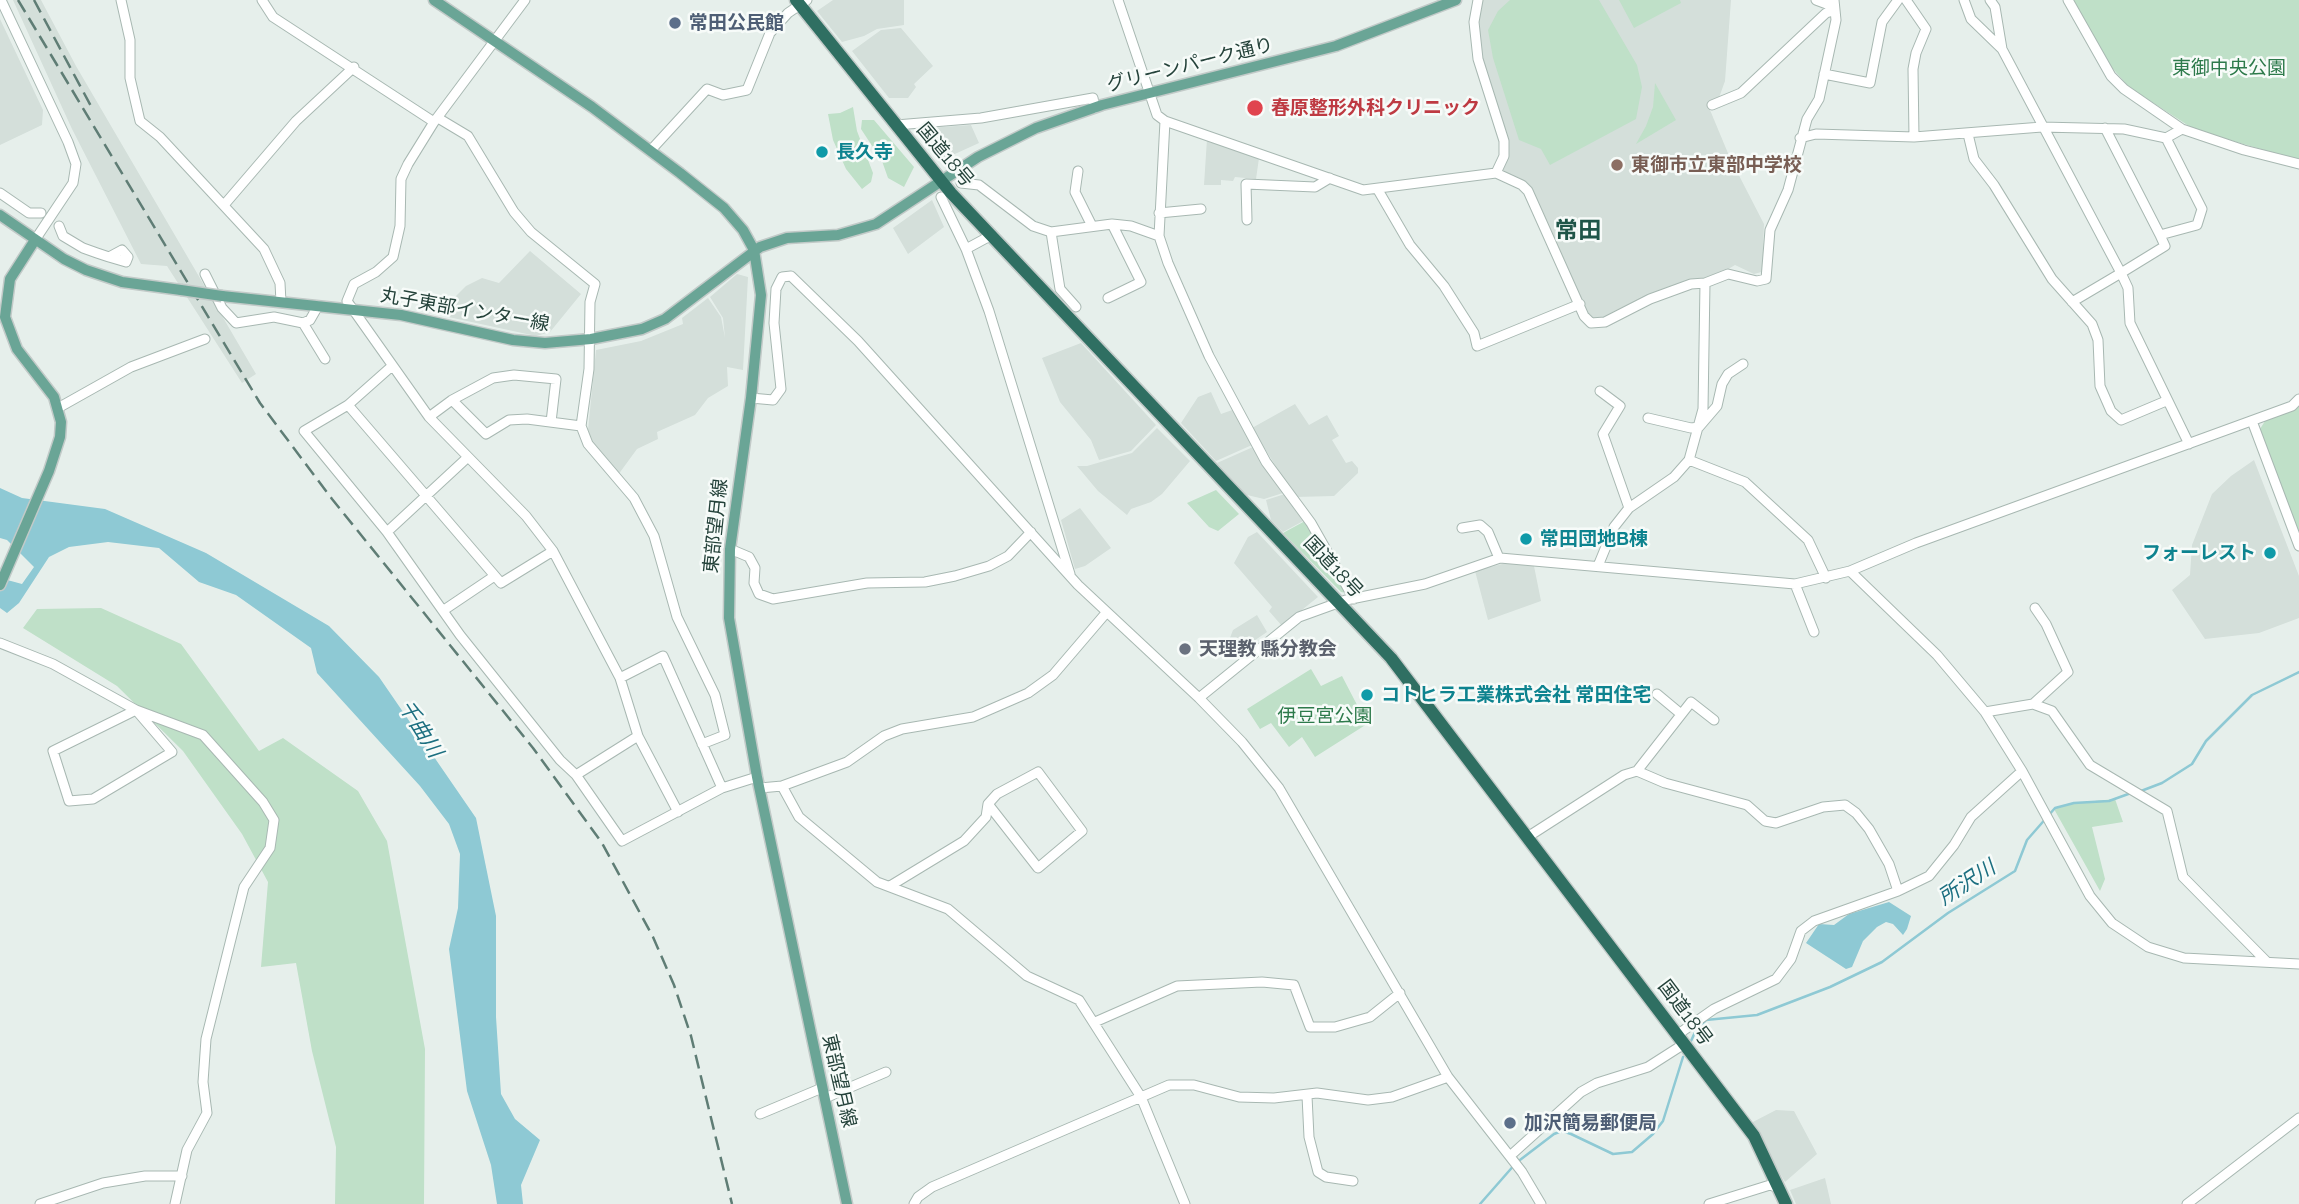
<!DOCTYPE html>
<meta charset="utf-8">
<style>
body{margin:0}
canvas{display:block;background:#e6efeb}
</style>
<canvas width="2299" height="1204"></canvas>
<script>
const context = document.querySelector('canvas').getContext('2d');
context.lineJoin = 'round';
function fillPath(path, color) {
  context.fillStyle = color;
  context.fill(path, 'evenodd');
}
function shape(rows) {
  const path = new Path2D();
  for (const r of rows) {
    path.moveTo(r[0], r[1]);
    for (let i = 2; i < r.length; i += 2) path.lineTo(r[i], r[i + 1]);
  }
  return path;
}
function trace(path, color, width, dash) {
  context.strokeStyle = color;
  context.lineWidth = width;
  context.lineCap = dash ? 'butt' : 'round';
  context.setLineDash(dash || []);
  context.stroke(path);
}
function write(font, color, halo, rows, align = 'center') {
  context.font = font + ' Raleway,"Noto Sans JP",sans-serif';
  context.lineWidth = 5;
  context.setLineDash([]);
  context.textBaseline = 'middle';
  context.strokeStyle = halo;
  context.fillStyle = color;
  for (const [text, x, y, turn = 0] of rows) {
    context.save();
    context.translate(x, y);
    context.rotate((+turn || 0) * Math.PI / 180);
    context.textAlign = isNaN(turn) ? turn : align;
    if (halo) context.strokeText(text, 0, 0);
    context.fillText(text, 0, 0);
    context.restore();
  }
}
fillPath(shape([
 [13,0,41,0,76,66,256,374,242,383,167,266,141,264,72,129],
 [833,0,904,0,904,25,877,29,864,36,842,42,817,11],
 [1480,0,1731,0,1725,81,1716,106,1710,110,1730,158,1764,224,1763,250,1769,263,1765,271,1754,274,1735,265,1705,283,1591,323,1528,191,1496,173,1504,156,1474,22],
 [0,19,43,110,42,125,0,145],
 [901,28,933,66,914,84,916,87,908,98,889,98,852,51,881,30],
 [971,125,979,143,946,158,932,151,915,129],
 [1207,139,1259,158,1256,179,1235,177,1233,181,1221,180,1221,185,1204,185],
 [932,200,944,227,908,254,893,228],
 [530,251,581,294,550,332,536,336,444,316,447,305,466,286,482,278,499,283],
 [737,274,748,277,743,370,727,367,728,386,708,398,695,415,657,432,658,439,637,449,618,475,592,443,588,430,596,350,641,341,683,324,682,318,708,298,721,317,725,338,723,318,710,297],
 [1081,343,1156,425,1131,451,1099,460,1091,440,1060,402,1042,358],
 [1211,392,1221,414,1235,409,1252,445,1216,461,1181,423,1198,397],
 [1295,404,1309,425,1327,415,1339,436,1332,440,1346,463,1352,461,1358,468,1358,473,1334,496,1295,497,1252,428],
 [1157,428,1190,461,1162,494,1151,502,1131,509,1127,515,1098,491,1077,466,1087,466,1132,453],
 [1253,447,1266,471,1283,493,1264,499,1247,495,1217,463],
 [2254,460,2299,576,2299,618,2259,633,2205,639,2172,590,2190,575,2192,545,2212,494,2231,476],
 [1285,494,1305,520,1283,532,1271,520,1266,500],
 [1080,508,1111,548,1085,566,1075,569,1061,520],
 [1257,532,1318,597,1282,626,1269,611,1272,607,1234,563,1248,537],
 [1510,562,1534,566,1541,601,1488,620,1475,571],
 [1257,615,1267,632,1236,653,1228,643,1233,630],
 [1776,1110,1794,1111,1817,1154,1785,1182,1751,1123],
 [1825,1178,1831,1204,1796,1204,1790,1190]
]), '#d4dfda');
fillPath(shape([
 [1510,0,1599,0,1637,65,1642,87,1636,119,1550,165,1541,149,1519,140,1493,58,1488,30,1498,11],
 [1619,0,1680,0,1681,3,1634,28],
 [2073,0,2299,0,2299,160,2195,130,2129,87,2106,61],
 [1655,83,1676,120,1636,144,1646,126,1653,107],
 [853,107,857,131,873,173,871,182,862,189,846,169,833,140,828,114,840,113],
 [862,120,874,120,914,167,904,187,888,178,882,161,861,129],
 [2299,403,2299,537,2260,429,2265,421,2291,411],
 [1216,490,1239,514,1218,531,1209,527,1187,503],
 [1305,521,1347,593,1341,592,1283,533],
 [101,608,181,644,259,751,283,738,358,791,387,841,425,1049,424,1204,335,1204,336,1147,312,1051,296,963,261,967,268,882,242,834,183,751,117,686,23,628,37,609],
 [1311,669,1321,686,1342,676,1367,724,1315,757,1302,737,1289,747,1271,723,1260,729,1247,709],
 [2115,799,2123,822,2092,827,2105,879,2100,891,2054,809,2074,803]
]), '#bfe0c8');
fillPath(shape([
 [0,488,22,498,105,509,206,553,329,626,379,677,476,818,496,916,496,1017,501,1094,515,1119,540,1140,521,1185,523,1204,497,1204,491,1165,467,1091,449,949,458,908,460,854,449,824,420,786,317,673,311,648,236,595,199,582,159,548,108,542,69,547,49,557,19,603,7,613,0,608,0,578,22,584,34,567,7,540,0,538],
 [1889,902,1911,916,1907,929,1903,935,1893,924,1886,922,1877,927,1863,941,1852,967,1846,969,1806,943,1819,924,1834,925,1849,914]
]), '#8ec9d4');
trace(shape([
 [2141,791,2162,783,2192,764,2206,741,2252,695,2299,672],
 [1691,1041,1696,1030,1706,1020,1757,1015,1830,987,1882,962,1948,913,2015,871,2027,840,2055,808,2074,803,2109,801,2131,793],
 [1480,1204,1516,1163,1554,1134,1562,1131,1571,1134,1613,1154,1632,1152,1653,1134,1663,1121,1683,1057]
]), '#8ec9d4', 2.5);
const minor = shape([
 [1,0,68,142,76,164,73,183,35,240],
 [121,0,130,40,130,78,140,121,160,137,264,249,280,283,281,302],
 [262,0,273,17,434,122],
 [525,0,434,122,408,164,401,179,400,226,393,257,376,272,354,284,347,301,429,417,526,516,553,551,620,678,638,736,678,812],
 [1118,0,1157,115,1165,121,1363,190,1496,173,1522,185,1528,191,1584,316,1591,323,1605,322,1650,299,1691,284,1705,283,1728,274,1757,281,1766,279,1770,230,1788,190,1807,119,1819,99,1836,20,1834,0],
 [1478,0,1474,22,1478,59,1504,141,1504,156,1496,173],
 [1816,0,1832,6],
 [1906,0,1926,29,1916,53,1913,69,1914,137],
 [1964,0,1971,19,2002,49],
 [1990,0,1995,7,2002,49,2121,273,2165,246,2160,235],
 [2068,0,2111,76,2124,89,2182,129,2244,150,2299,164],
 [1824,74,1870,83,1882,22,1898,0],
 [1712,105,1741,93,1826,13,1833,11],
 [438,118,468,136,514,212,531,232,595,284,590,302,589,369,581,426,588,444,634,498,654,536,677,617,715,695,725,735,702,744],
 [1165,121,1159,236,1168,263,1209,356,1266,462,1311,523,1354,599],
 [896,125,981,118,1093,98,1095,108],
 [2105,128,2160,235,2197,225,2202,209,2166,138],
 [1968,134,1974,159,1994,185,2052,279,2092,324,2098,340,2100,386,2111,411,2121,420,2166,401],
 [1800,138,1816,134,1914,137,2042,127,2124,129,2166,138,2182,129],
 [651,150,707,89,723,95,747,90,770,33,788,13,807,0],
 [1078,171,1075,192,1092,226],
 [961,183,979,185,1033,226,1051,232,1112,224,1131,226,1159,236],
 [1378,190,1410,245,1444,286,1474,333,1477,346,1580,304],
 [0,193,29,213,41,213],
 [941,197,966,249,989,311,1070,574],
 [224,205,296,121,354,67],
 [1159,213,1201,209],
 [1247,220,1246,184,1315,187,1330,178],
 [59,226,63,236,83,248,97,253,109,257,126,262,128,257,122,250,109,257],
 [1051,232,1060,289,1076,307],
 [966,249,990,236],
 [205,274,222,308,236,323,274,317,303,323,310,320,318,306],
 [1108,298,1141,282,1112,224],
 [2072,302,2121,273,2128,288,2130,323,2189,444],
 [303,323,325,359],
 [392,366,348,405,304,431,387,532,460,635,560,760,576,775],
 [1600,391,1620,406,1603,434,1629,508],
 [751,398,773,400,781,389,774,323,776,289,782,277,791,276,858,341,1078,585,1199,698,1242,742,1279,788,1448,1077,1522,1172,1541,1204],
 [452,400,486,434,509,420,527,419,581,426],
 [348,405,501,583,553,551],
 [58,408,131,367,205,339],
 [429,417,452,400,493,378,514,375,556,379,551,422],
 [1648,418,1691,428,1699,427,1717,406,1722,384,1728,374,1743,364],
 [2252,421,2299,546],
 [1689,460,1745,482,1808,540,1826,578],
 [1462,528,1480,525,1488,532,1499,558],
 [387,532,468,457],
 [730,549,749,557,755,568,754,583,759,594,773,599,867,583,925,582,955,576,989,566,1008,556,1031,532],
 [1598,566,1614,527,1629,508,1674,477,1689,460,1703,409,1705,283],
 [1850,571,1937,655,1985,712,2022,771,2090,896,2112,923,2148,947,2184,958,2299,964],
 [1795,584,1814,632],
 [444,610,493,577],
 [0,643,53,664,136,710,203,735,263,802,274,820,270,848,244,887,206,1039,203,1082,207,1113,187,1150,175,1204],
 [620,678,663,656,722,788],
 [1657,694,1681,714],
 [1199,698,1299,617,1346,600,1425,584,1500,558,1795,584,1850,571,1916,543,2292,406,2299,399],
 [2033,704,2068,672,2046,624,2035,608],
 [136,710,172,752,93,799,69,801,53,751,136,710],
 [1985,712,2033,704,2052,711,2090,765,2167,811,2183,877,2267,962],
 [638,736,576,775,622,841,722,788,757,777],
 [1637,771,1691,702,1714,720],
 [782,786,799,817,877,882,948,909,1027,976,1079,1000,1141,1097,1185,1204],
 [760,788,782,786,847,762,884,736,902,729,973,717,1028,693,1053,675,1106,613],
 [1526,838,1624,775,1637,771,1665,783,1747,805,1765,821,1776,823,1823,807,1845,805,1856,813,1869,829,1889,864,1898,891],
 [890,886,964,841,986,817,988,804,997,794,1038,772,1082,831,1038,868,988,804],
 [1095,1022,1177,986,1262,982,1294,985,1310,1027,1335,1027,1370,1017,1400,993],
 [1677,1035,1714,1009,1776,979,1791,959,1801,931,1814,921,1898,891,1929,876,1954,845,1971,817,2022,771],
 [1307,1096,1309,1137,1318,1172,1326,1177,1353,1181],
 [825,1098,886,1072],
 [760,1114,822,1088],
 [1510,1156,1581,1092,1597,1083,1648,1067,1684,1044],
 [40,1204,103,1183,145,1176,182,1176],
 [914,1204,918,1197,932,1187,1169,1085,1194,1085,1239,1097,1274,1098,1317,1093,1368,1100,1392,1097,1448,1077],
 [1709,1204,1770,1185,1779,1188],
 [2187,1204,2299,1118]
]);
const major = shape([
 [434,0,592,107,680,173,724,208,743,230,754,250,761,295,751,398,730,549,729,618,757,777,847,1204],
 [0,215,64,259,86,270,122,282,181,290],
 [222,296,401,315,513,340,545,343,591,339,642,329,665,319,760,247,787,238,838,235,876,224,978,157,1036,128,1102,105,1336,46,1456,0],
 [0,585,49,471,60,437,61,422,54,397,17,349,5,317,10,279,35,240]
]);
const highway = shape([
 [796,0,951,193,1391,658,1754,1136,1786,1204]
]);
trace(minor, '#a8b8b2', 11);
trace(major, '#c2cac8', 13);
trace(highway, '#c2cac8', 15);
trace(minor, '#fff', 9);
trace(major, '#6aa596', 10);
trace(highway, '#2f6f62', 12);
trace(shape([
 [18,0,260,403,332,499,533,748,602,843,653,937,674,985,691,1036,732,1204],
 [34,0,92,108]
]), '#5f7d75', 2.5, [14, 7]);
const majorBridge = shape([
 [181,290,222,296]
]);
trace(majorBridge, '#c2cac8', 13, []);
trace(majorBridge, '#6aa596', 10);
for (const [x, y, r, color] of [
 [675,23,7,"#5c6f8a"],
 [1255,108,9,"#e0444e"],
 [822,152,7,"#0f9aa8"],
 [1617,165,7,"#8d6e63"],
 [1526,539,7,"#0f9aa8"],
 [2270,553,7,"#0f9aa8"],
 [1185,649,7,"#6b7280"],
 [1367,695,7,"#0f9aa8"],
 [1510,1123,7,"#5c6f8a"]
]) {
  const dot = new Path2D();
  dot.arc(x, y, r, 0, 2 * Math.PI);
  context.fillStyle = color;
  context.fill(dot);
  trace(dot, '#f7fbf9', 2.5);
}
write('bold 19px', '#4e5e75', '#f7fbf9', [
 ["常田公民館",689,23],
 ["加沢簡易郵便局",1524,1123]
], 'left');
write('19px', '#24423a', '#f7fbf9', [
 ["グリーンパーク通り",1190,65,-14],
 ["国道18号",945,155,50],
 ["丸子東部インター線",465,310,10],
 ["東部望月線",716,526,-84],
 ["国道18号",1333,567,47],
 ["国道18号",1685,1013,53],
 ["東部望月線",839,1081,77]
]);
write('19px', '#2d7a4b', '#f7fbf9', [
 ["東御中央公園",2229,68],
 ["伊豆宮公園",1325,716]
]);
write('bold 19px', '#be3a42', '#f7fbf9', [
 ["春原整形外科クリニック",1271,108]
], 'left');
write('bold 19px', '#0d838f', '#f7fbf9', [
 ["長久寺",836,152],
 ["常田団地B棟",1540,539],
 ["フォーレスト",2256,553,"right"],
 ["コトヒラ工業株式会社 常田住宅",1381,695]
], 'left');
write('bold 19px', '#785e54', '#f7fbf9', [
 ["東御市立東部中学校",1631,165]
], 'left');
write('bold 19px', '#5b616d', '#f7fbf9', [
 ["天理教 縣分教会",1199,649]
], 'left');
write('italic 21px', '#1c6f80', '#f7fbf9', [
 ["千曲川",420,729,58],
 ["所沢川",1967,883,-33]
]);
write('bold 23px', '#1f5548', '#f7fbf9', [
 ["常田",1578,231]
]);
</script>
